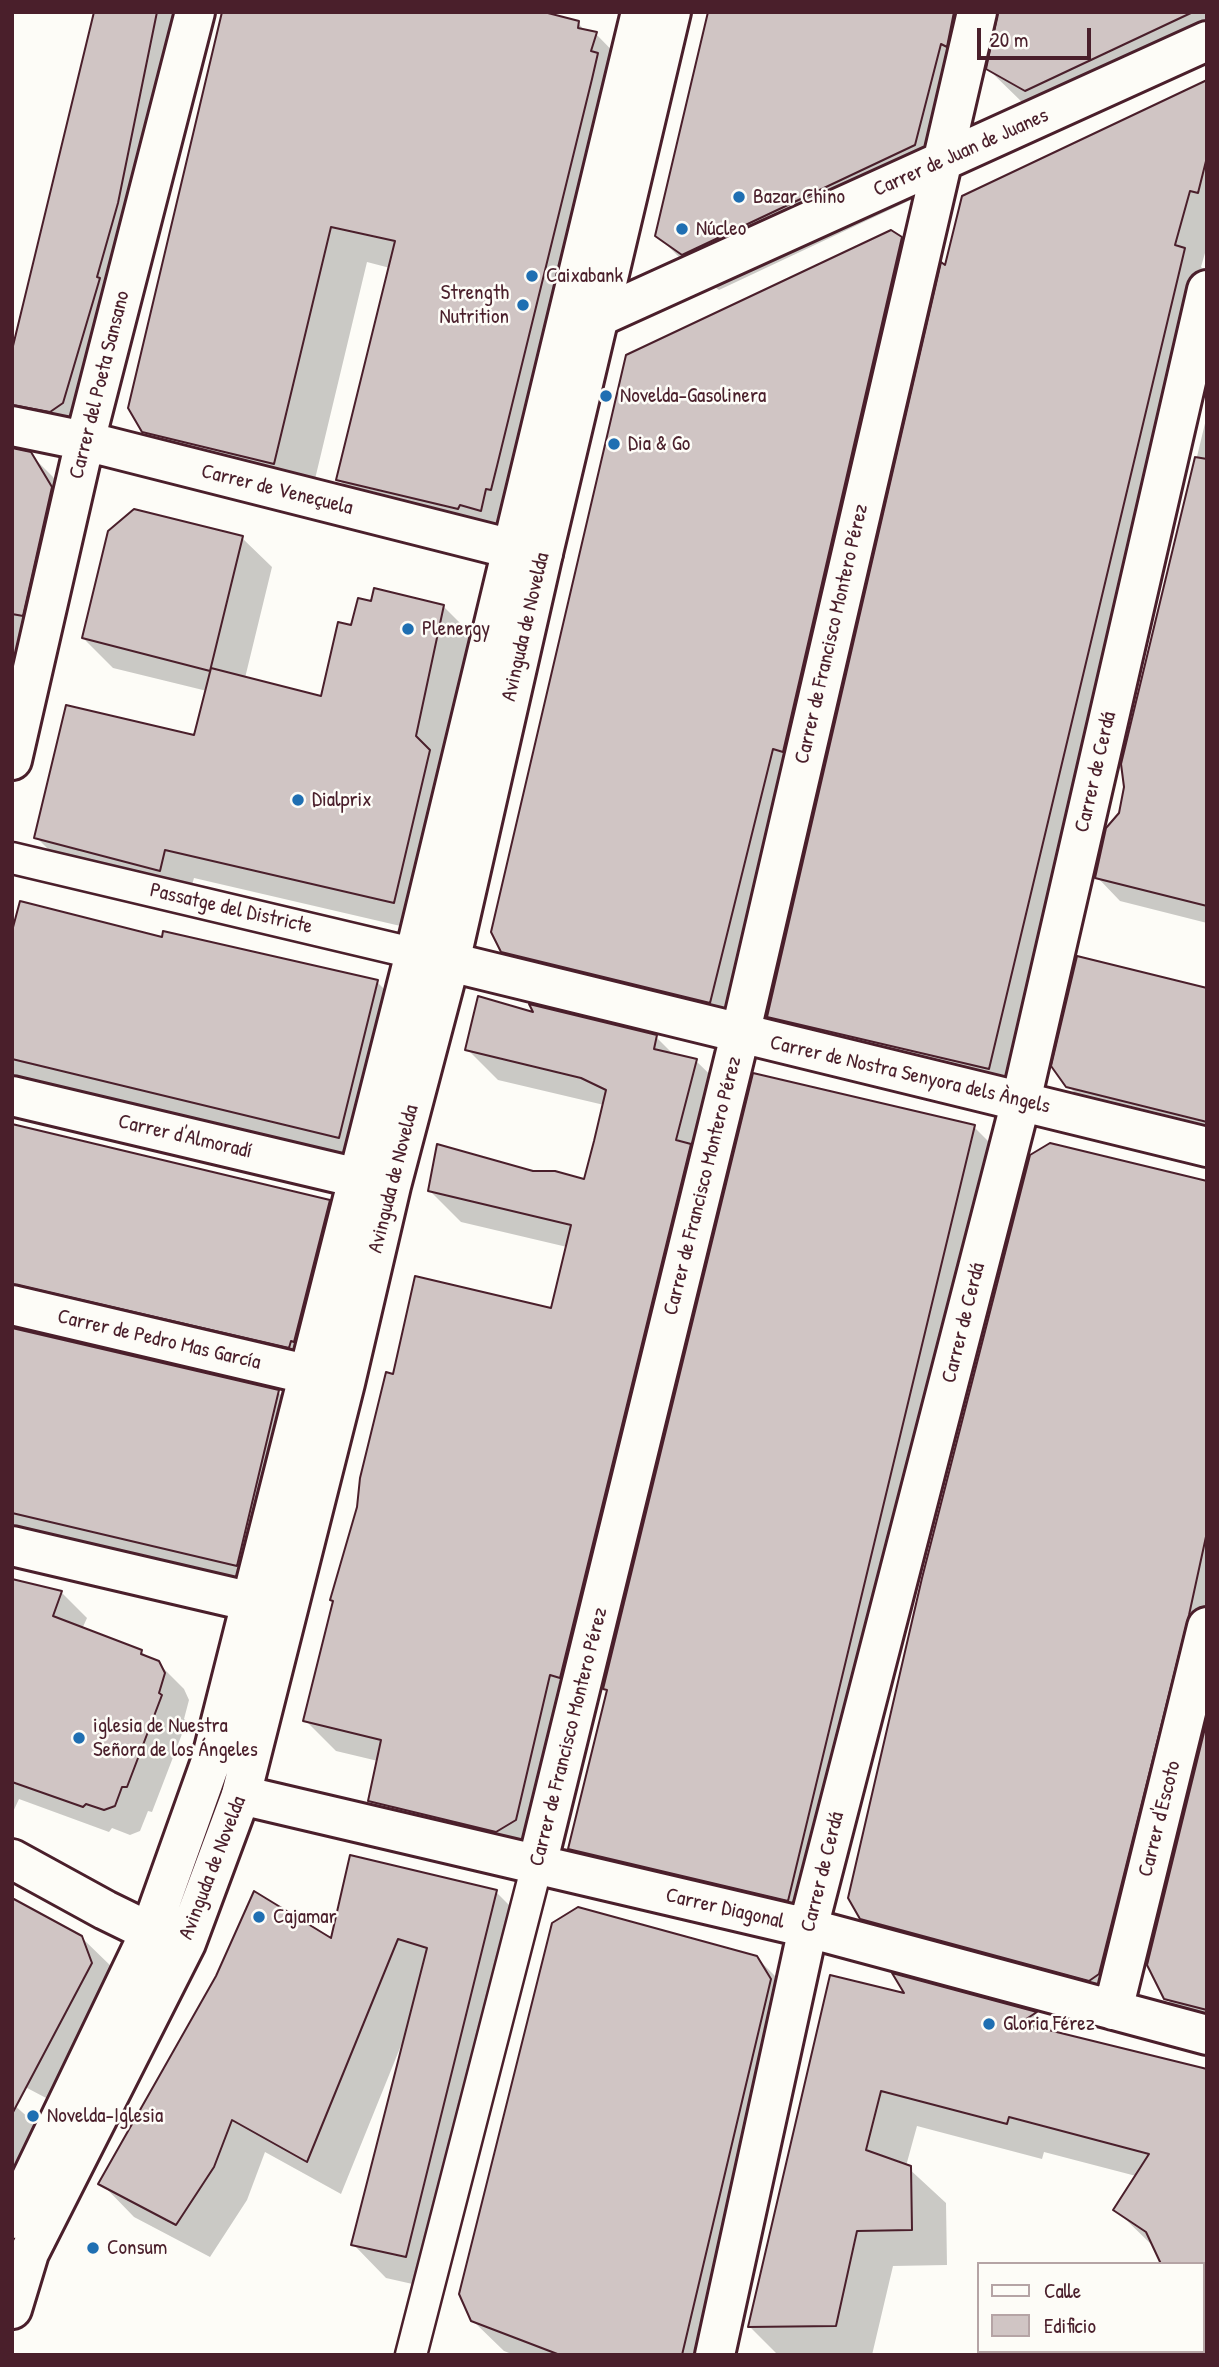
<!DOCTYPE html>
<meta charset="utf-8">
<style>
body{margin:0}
#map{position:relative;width:1219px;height:2367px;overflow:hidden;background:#fdfcf7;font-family:"Patrick Hand",sans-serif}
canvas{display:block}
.frame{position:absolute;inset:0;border:14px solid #4a1f2b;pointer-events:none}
.legend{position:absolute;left:977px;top:2262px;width:228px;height:91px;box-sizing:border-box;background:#fdfcf7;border:2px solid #b5a4a5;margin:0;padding:9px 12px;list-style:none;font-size:21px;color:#4a1f2b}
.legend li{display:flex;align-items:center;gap:14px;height:35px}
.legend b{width:35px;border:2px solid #b5a4a5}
.scale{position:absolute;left:977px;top:28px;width:114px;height:32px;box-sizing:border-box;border:4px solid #4a1f2b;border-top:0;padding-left:9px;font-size:21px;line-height:24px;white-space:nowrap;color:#4a1f2b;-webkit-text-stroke:5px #fdfcf7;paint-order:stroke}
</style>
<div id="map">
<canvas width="1219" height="2367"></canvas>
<div class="frame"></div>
<ul class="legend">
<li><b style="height:9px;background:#fdfcf7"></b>Calle</li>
<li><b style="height:19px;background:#d0c5c4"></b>Edificio</li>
</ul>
<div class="scale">20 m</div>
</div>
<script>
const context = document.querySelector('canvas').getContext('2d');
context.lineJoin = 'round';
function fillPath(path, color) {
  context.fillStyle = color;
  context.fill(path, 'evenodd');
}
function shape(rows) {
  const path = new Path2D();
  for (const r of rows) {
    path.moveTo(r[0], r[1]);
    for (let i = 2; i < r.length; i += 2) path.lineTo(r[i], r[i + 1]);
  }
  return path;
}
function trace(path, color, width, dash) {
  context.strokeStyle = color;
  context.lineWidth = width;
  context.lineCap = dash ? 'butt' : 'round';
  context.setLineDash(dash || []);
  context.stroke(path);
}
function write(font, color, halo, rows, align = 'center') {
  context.font = font + ' "Patrick Hand",sans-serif';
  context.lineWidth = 5;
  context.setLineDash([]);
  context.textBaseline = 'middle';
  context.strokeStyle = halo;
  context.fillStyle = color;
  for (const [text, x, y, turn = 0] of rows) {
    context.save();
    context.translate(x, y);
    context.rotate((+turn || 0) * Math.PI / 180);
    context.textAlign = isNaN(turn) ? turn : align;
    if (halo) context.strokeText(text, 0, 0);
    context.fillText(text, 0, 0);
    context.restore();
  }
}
fillPath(shape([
 [95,12,189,12,85,425,12,444,12,343,15,343],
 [224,12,578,23,586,32,596,34,632,71,517,546,375,516,338,479,390,268,367,262,310,500,181,468,144,431],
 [710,12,1207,12,1207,59,1025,105,987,68,983,82,977,78,951,181,719,290,694,272,657,235],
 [1207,96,1207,246,1201,267,1207,272,1014,1093,794,1042,769,1016,947,268],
 [901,239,933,270,742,1034,535,983,503,951],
 [1207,415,1207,923,1120,901,1097,877,1120,814,1125,788,1123,764],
 [12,444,12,448,30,454,53,477,73,510,12,769],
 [242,538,272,567,245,678,322,698,353,627,373,603,443,606,472,635,422,931,194,878,188,899,65,866,36,837,195,737,207,691,113,668,83,638],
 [12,938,163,939,377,982,411,1016,373,1172,12,1080],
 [1207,990,1207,1138,1092,1110,1068,1086],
 [537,1014,656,1037,675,1056,696,1061,727,1091,546,1851,401,1831,370,1800,378,1761,336,1751,305,1720,334,1603,332,1600,394,1376,552,1310,567,1247,461,1222,430,1191,533,1173,585,1181,604,1105,498,1080,467,1049],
 [12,1126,329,1201,366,1238,327,1377,32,1327,28,1333,278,1392,315,1428,273,1601,12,1540],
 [974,1127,1006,1159,821,1932,602,1881,570,1849,608,1692,605,1688],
 [1207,1183,1207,1651,1122,1997,885,1942,861,1918],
 [12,1580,61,1592,87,1618,82,1629,141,1652,158,1663,184,1689,189,1700,184,1719,187,1721,152,1812,148,1811,140,1831,130,1835,112,1828,109,1832,19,1799,12,1814],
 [1207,1727,1207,2026,1189,2022,1166,1998],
 [496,1892,530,1926,439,2290,386,2278,353,2244,402,2043,341,2194,265,2152,247,2200,210,2257,134,2217,101,2183,332,1940],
 [81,1937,115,1970,65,2108,12,2080],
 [757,1958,788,1989,719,2355,514,2355,504,2351,472,2320],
 [896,1976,1036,2014,1056,2033,1207,2071,1207,2331,1203,2328,1203,2264,1156,2249,1115,2209,1136,2176,1044,2152,1042,2159,917,2126,906,2166,946,2203,947,2265,893,2266,872,2355,778,2355,750,2327,907,1996],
 [12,2103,52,2139,12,2213]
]), '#0003');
const building = shape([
 [94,12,157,12,118,203,97,277,100,278,63,403,50,412,12,405,12,350,94,12],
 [222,12,544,12,579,21,578,28,597,32,591,51,598,53,592,79,497,466,491,490,486,489,481,511,460,505,458,509,336,480,395,241,331,227,274,464,142,432,128,408,222,12],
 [708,12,954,12,947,47,941,44,915,145,682,255,655,236,708,12],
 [998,12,1193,12,1025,91,986,69,998,12],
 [1207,80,1207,157,1198,193,1190,191,1175,245,1185,248,989,1069,767,1017,941,262,945,265,962,196,1207,80],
 [891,230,902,237,783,752,773,749,710,1003,501,952,491,932,626,355,891,230],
 [12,448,31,452,52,487,23,616,12,614,12,448],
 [1195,457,1207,459,1207,906,1095,878,1106,828,1119,813,1124,787,1121,764,1195,457],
 [134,509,243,536,210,671,82,638,108,531,134,509],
 [374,588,444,605,416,736,430,750,394,903,165,850,160,871,34,838,66,705,194,735,211,668,321,696,338,622,351,625,358,598,371,601,374,588],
 [20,901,162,937,163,931,378,980,339,1138,12,1059,12,931,20,901],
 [1077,956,1207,988,1207,1122,1066,1087,1051,1066,1077,956],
 [478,996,533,1012,529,1004,657,1035,654,1049,697,1059,676,1140,691,1144,560,1678,550,1675,516,1820,496,1832,368,1801,381,1740,303,1721,333,1601,330,1600,357,1507,360,1478,386,1372,393,1374,415,1276,551,1308,571,1225,428,1191,437,1144,533,1171,555,1171,584,1179,594,1141,606,1090,581,1078,465,1050,478,996],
 [753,1073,975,1125,788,1901,568,1849,607,1690,603,1689,753,1073],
 [12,1124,330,1200,294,1342,291,1341,289,1348,12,1284,12,1124],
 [1050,1143,1207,1181,1207,1532,1189,1615,1099,1974,1089,1981,860,1919,848,1898,922,1578,1030,1155,1050,1143],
 [12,1328,279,1390,237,1566,12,1513,12,1328],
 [12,1579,62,1591,53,1616,142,1650,141,1654,159,1661,165,1673,159,1693,162,1695,127,1787,122,1787,115,1806,104,1810,86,1804,83,1807,12,1782,12,1579],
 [1207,1720,1207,2010,1164,1999,1147,1965,1207,1720],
 [350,1855,497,1890,406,2257,351,2245,427,1948,398,1939,307,2162,232,2120,214,2167,176,2225,98,2184,216,1976,254,1891,331,1938,350,1855],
 [12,1898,82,1936,92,1963,12,2114,12,1898],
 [578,1907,757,1956,771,1979,682,2355,560,2355,471,2321,459,2294,552,1923,578,1907],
 [892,1973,1037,2012,1020,2023,1207,2069,1207,2264,1161,2264,1146,2232,1113,2210,1149,2154,1009,2117,1007,2124,881,2091,866,2150,911,2166,912,2230,857,2231,836,2326,748,2327,830,1975,904,1993,892,1973]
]);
fillPath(building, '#d0c5c4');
trace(building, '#4a1f2b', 2);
const pedestrian = shape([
 [12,858,434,958],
 [1203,2328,1207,2324],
 [411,2355,537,1865],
 [1175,2355,1179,2351]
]);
const minor = shape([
 [601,316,1207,41],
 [12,426,85,441,512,549,543,553],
 [12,760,85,441,195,12],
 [450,962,1207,1147],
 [12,1096,358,1178],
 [12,1305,306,1374],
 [12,1546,252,1602],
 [241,1795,808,1928,1207,2035],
 [12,1859,105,1910,150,1932,180,1941],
 [537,1865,740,1035,977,12],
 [1113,2010,1207,1627],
 [715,2355,808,1928,1021,1101,1207,290]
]);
const secondary = shape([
 [12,2219,150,1932,211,1761,415,953,641,12],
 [12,2309,29,2253,186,1943,241,1795,345,1383,391,1186,450,962,543,553,671,12]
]);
trace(pedestrian, '#4a1f2b', 35);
trace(minor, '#4a1f2b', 44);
trace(secondary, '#4a1f2b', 44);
trace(pedestrian, '#fdfcf7', 30);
trace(minor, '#fdfcf7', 38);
trace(secondary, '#fdfcf7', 38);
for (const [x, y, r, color] of [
 [739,197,7,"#1f6fb2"],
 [682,229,7,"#1f6fb2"],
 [532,276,7,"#1f6fb2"],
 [523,305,7,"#1f6fb2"],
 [606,396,7,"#1f6fb2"],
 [614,444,7,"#1f6fb2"],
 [408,629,7,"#1f6fb2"],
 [298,800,7,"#1f6fb2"],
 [79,1738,7,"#1f6fb2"],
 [259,1917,7,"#1f6fb2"],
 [989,2024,7,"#1f6fb2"],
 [33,2116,7,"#1f6fb2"],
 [93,2248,7,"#1f6fb2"]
]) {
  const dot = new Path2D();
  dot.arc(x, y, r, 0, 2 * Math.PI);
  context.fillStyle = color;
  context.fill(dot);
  trace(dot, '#fdfcf7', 2.5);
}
write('21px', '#4a1f2b', '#fdfcf7', [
 ["Carrer de Juan de Juanes",961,153,-24],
 ["Carrer del Poeta Sansano",100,385,-76],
 ["Carrer de Veneçuela",277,490,14],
 ["Avinguda de Novelda",526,627,-77],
 ["Carrer de Francisco Montero Pérez",832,634,-77],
 ["Carrer de Cerdá",1096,772,-77],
 ["Passatge del Districte",231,909,13],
 ["Carrer de Nostra Senyora dels Àngels",910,1075,13],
 ["Carrer d'Almoradí",185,1137,13],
 ["Avinguda de Novelda",394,1179,-76],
 ["Carrer de Francisco Montero Pérez",703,1186,-76],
 ["Carrer de Cerdá",964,1323,-76],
 ["Carrer de Pedro Mas García",159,1340,13],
 ["Carrer de Francisco Montero Pérez",569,1737,-76],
 ["Carrer d'Escoto",1160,1819,-76],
 ["Avinguda de Novelda",213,1868,-69],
 ["Carrer de Cerdá",823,1872,-76],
 ["Carrer Diagonal",725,1909,13]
]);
write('21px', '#4a1f2b', '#fdfcf7', [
 ["Bazar Chino",753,197],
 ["Núcleo",696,229],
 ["Caixabank",546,276],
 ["Strength",509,293,"right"],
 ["Nutrition",509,317,"right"],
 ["Novelda-Gasolinera",620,396],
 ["Dia & Go",628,444],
 ["Plenergy",422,629],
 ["Dialprix",312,800],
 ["iglesia de Nuestra",93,1726],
 ["Señora de los Ángeles",93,1750],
 ["Cajamar",273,1917],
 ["Gloria Férez",1003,2024],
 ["Novelda-Iglesia",47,2116],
 ["Consum",107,2248]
], 'left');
</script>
